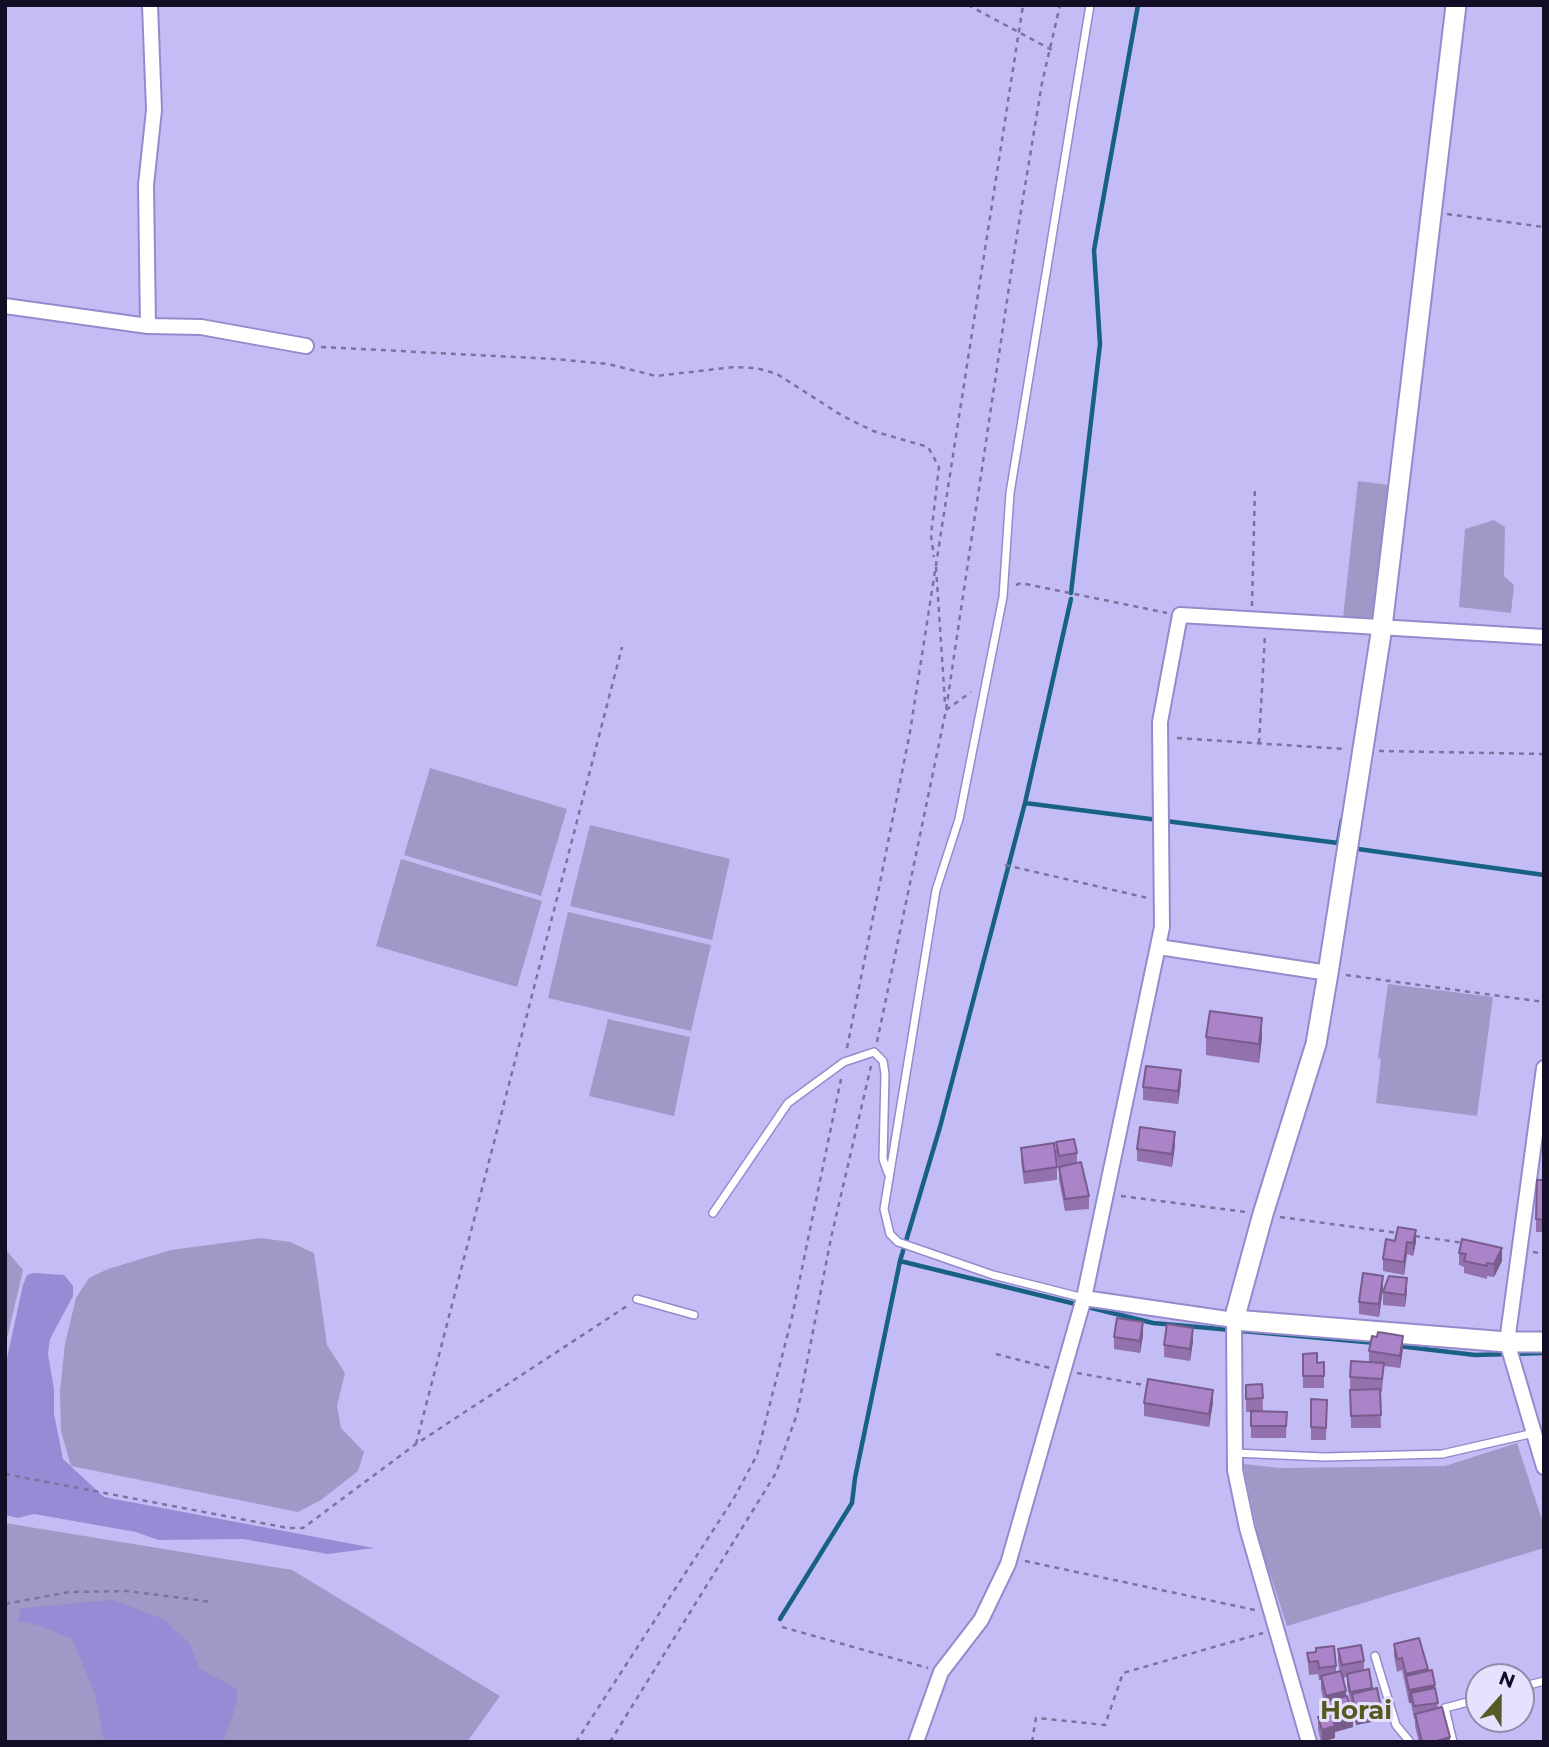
<!DOCTYPE html>
<style>
body{margin:0}
#map{position:relative;width:1549px;height:1747px;overflow:hidden;background:#c4bdf5;font-family:Montserrat,sans-serif}
canvas{display:block}
.frame{position:absolute;inset:0;border:7px solid #130e26;pointer-events:none}
.north{position:absolute;left:1465px;top:1663px;width:70px;height:70px;box-sizing:border-box;background:#e5e2ff;border:2px solid #918da8;border-radius:50%;rotate:21deg;font-size:19px;font-weight:700;line-height:28px;text-align:center;color:#130e26}
.north::after{content:'';display:block;margin:auto;width:24px;height:32px;background:#595a27;clip-path:polygon(50% 0,100% 100%,50% 72%,0 100%)}
</style>
<div id="map">
<canvas width="1549" height="1747"></canvas>
<div class="frame"></div>
<div class="north">N</div>
</div>
<script>
const context = document.querySelector('canvas').getContext('2d');
context.lineJoin = 'round';
function fillPath(path, color) {
  context.fillStyle = color;
  context.fill(path, 'evenodd');
}
function shape(rows) {
  const path = new Path2D();
  for (const r of rows) {
    path.moveTo(r[0], r[1]);
    for (let i = 2; i < r.length; i += 2) path.lineTo(r[i], r[i + 1]);
  }
  return path;
}
function trace(path, color, width, dash) {
  context.strokeStyle = color;
  context.lineWidth = width;
  context.lineCap = dash ? 'butt' : 'round';
  context.setLineDash(dash || []);
  context.stroke(path);
}
function write(font, color, halo, rows, align = 'center') {
  context.font = font + ' Montserrat,sans-serif';
  context.lineWidth = 6;
  context.setLineDash([]);
  context.textBaseline = 'middle';
  context.strokeStyle = halo;
  context.fillStyle = color;
  for (const [text, x, y, turn = 0] of rows) {
    context.save();
    context.translate(x, y);
    context.rotate((+turn || 0) * Math.PI / 180);
    context.textAlign = isNaN(turn) ? turn : align;
    if (halo) context.strokeText(text, 0, 0);
    context.fillText(text, 0, 0);
    context.restore();
  }
}
fillPath(shape([
 [1358,481,1389,485,1373,621,1343,618],
 [1494,520,1505,527,1504,576,1514,585,1511,613,1459,607,1465,529],
 [430,768,567,809,541,896,404,855],
 [590,825,730,859,712,940,570,906],
 [401,859,542,901,517,987,376,946],
 [568,912,711,945,691,1031,548,998],
 [1388,984,1493,997,1477,1116,1376,1103,1381,1059,1378,1058],
 [608,1019,690,1037,674,1116,589,1096],
 [261,1238,290,1242,314,1253,327,1345,345,1373,337,1406,341,1428,364,1452,358,1471,321,1500,298,1512,71,1466,61,1431,60,1391,65,1344,76,1298,89,1278,108,1269,171,1250],
 [5,1249,23,1270,5,1347],
 [1517,1443,1544,1526,1544,1548,1287,1626,1259,1541,1243,1464,1280,1468,1445,1466],
 [5,1523,292,1570,500,1696,467,1742,5,1742]
]), '#9e99c6');
fillPath(shape([
 [33,1273,64,1275,73,1286,73,1296,50,1339,48,1354,54,1389,54,1414,63,1459,104,1497,374,1548,328,1554,243,1539,158,1540,136,1532,34,1514,18,1518,5,1515,5,1367,23,1285,27,1275],
 [113,1600,163,1619,190,1644,200,1669,237,1689,237,1703,223,1742,104,1742,95,1693,72,1639,41,1626,18,1621,21,1608]
]), '#978bd5');
trace(shape([
 [1071,593,1100,344,1094,250,1138,5],
 [1025,803,1338,843,1342,820],
 [1358,849,1544,875],
 [900,1261,1153,1323,1376,1343],
 [1398,1346,1475,1355,1544,1353],
 [780,1619,852,1503,855,1478,900,1261,940,1127,1025,803,1071,599]
]), '#196184', 4.5);
const lane = shape([
 [713,1213,788,1103,844,1062,874,1052,883,1061,885,1074,883,1159,888,1173],
 [1084,1298,993,1275,898,1242,890,1234,884,1209,936,890,959,819,1003,597,1010,493,1090,5],
 [637,1299,694,1315],
 [1234,1453,1324,1457,1442,1454,1534,1433],
 [1375,1656,1396,1725,1410,1742],
 [1521,1687,1544,1681],
 [1453,1742,1445,1708,1479,1699]
]);
const street = shape([
 [5,306,148,326,201,327,306,346],
 [148,326,146,185,154,110,150,5],
 [1159,947,1328,973],
 [1544,1068,1507,1342,1544,1467],
 [1084,1298,1234,1320,1235,1470,1247,1528,1309,1742],
 [916,1742,941,1672,981,1620,1008,1564,1084,1298,1162,927,1160,722,1180,615,1544,637]
]);
const secondary = shape([
 [1456,5,1382,627,1328,973,1316,1044,1263,1214,1234,1320,1507,1342,1544,1342]
]);
trace(lane, '#948acc', 10);
trace(street, '#948acc', 18);
trace(secondary, '#948acc', 23);
trace(shape([
 [968,5,1052,50],
 [1447,214,1544,227],
 [321,347,554,359,608,364,656,376,734,367,756,368,777,374,841,415,873,431,928,447,939,467,931,535,934,557],
 [936,567,945,703],
 [1016,585,1021,583,1167,613],
 [1252,606,1255,487],
 [946,710,971,692],
 [1177,738,1345,749],
 [1259,743,1265,634],
 [1379,751,1544,754],
 [1005,865,1148,898],
 [1346,975,1544,1002],
 [877,1042,946,710,1015,247,1042,83,1060,5],
 [847,1048,910,732,1023,5],
 [1121,1196,1246,1212],
 [1280,1217,1398,1233],
 [1415,1236,1464,1243],
 [1533,1252,1544,1254],
 [996,1354,1050,1368],
 [1077,1373,1150,1386],
 [416,1444,622,647],
 [5,1474,288,1528,303,1528,416,1444,627,1306],
 [1025,1561,1255,1610],
 [5,1604,69,1592,127,1591,213,1602],
 [782,1627,928,1668],
 [576,1742,734,1498,757,1455,792,1317,841,1079],
 [610,1742,776,1473,797,1414,831,1238,871,1066],
 [1032,1742,1036,1718,1105,1725,1123,1673,1263,1633]
]), '#79739e', 2.5, [5, 5]);
trace(lane, '#fff', 7);
trace(street, '#fff', 14);
trace(secondary, '#fff', 19);
fillPath(shape([
 [1206,1037,1262,1037,1259,1063,1206,1055],
 [1181,1083,1178,1104,1143,1100,1143,1087],
 [1056,1142,1077,1153,1077,1163,1089,1196,1089,1209,1065,1211,1059,1180,1059,1169,1056,1154],
 [1175,1145,1172,1167,1137,1161,1137,1149],
 [1021,1148,1057,1167,1057,1180,1024,1184,1021,1160],
 [1544,1180,1544,1232,1536,1232,1536,1219],
 [1395,1241,1416,1242,1413,1256,1407,1254,1404,1275,1383,1271,1383,1259],
 [1459,1253,1502,1261,1494,1277,1487,1276,1487,1279,1464,1273,1464,1267,1459,1265],
 [1383,1288,1379,1317,1359,1314,1359,1302],
 [1407,1291,1405,1307,1383,1305,1383,1292],
 [1143,1335,1140,1353,1114,1349,1114,1337],
 [1193,1341,1190,1361,1164,1357,1164,1345],
 [1403,1349,1400,1368,1384,1366,1382,1392,1380,1391,1381,1428,1351,1428,1350,1377,1369,1362,1369,1351],
 [1303,1354,1317,1363,1324,1362,1324,1388,1303,1388],
 [1262,1384,1263,1411,1253,1411,1287,1412,1286,1438,1251,1438,1251,1412,1246,1412,1246,1385],
 [1311,1399,1327,1400,1326,1440,1311,1440],
 [1213,1402,1209,1427,1144,1416,1144,1403],
 [1394,1644,1428,1671,1435,1688,1438,1708,1450,1742,1419,1742,1415,1726,1415,1719,1414,1719,1411,1703,1409,1703,1402,1670,1397,1672,1394,1656],
 [1338,1649,1364,1661,1364,1670,1369,1669,1372,1689,1381,1720,1356,1725,1347,1686,1347,1677,1342,1678,1353,1727,1335,1732,1335,1738,1321,1742,1318,1729,1318,1717,1321,1716,1321,1703,1324,1702,1321,1689,1321,1680,1319,1680,1318,1674,1309,1675,1307,1653,1336,1666,1336,1672,1340,1672,1338,1662]
]), '#9371ac');
fillPath(shape([
 [1262,1018,1262,1037,1259,1063,1259,1044],
 [1181,1070,1181,1083,1178,1104,1178,1091],
 [1175,1132,1175,1145,1172,1167,1172,1154],
 [1416,1230,1416,1242,1413,1256,1413,1243],
 [1407,1242,1407,1254,1404,1275,1404,1262],
 [1502,1248,1502,1261,1494,1277,1494,1264],
 [1383,1276,1383,1288,1379,1317,1379,1304],
 [1407,1278,1407,1291,1405,1307,1405,1295],
 [1143,1322,1143,1335,1140,1353,1140,1341],
 [1193,1328,1193,1341,1190,1361,1190,1349],
 [1403,1336,1403,1349,1400,1368,1400,1356],
 [1213,1390,1213,1402,1209,1427,1209,1414],
 [1428,1669,1428,1681,1406,1677,1406,1674],
 [1435,1685,1435,1698,1411,1693,1411,1703,1409,1703,1409,1690],
 [1346,1691,1346,1704,1326,1709,1326,1696],
 [1381,1707,1381,1720,1356,1725,1356,1713],
 [1353,1714,1353,1727,1335,1732,1335,1738,1322,1742,1322,1730,1333,1720],
 [1450,1737,1450,1742,1433,1742]
]), '#785c8c');
const building = shape([
 [1210,1011,1262,1018,1259,1044,1206,1037,1210,1011],
 [1146,1066,1181,1070,1178,1091,1143,1087,1146,1066],
 [1140,1127,1175,1132,1172,1154,1137,1149,1140,1127],
 [1074,1139,1077,1153,1059,1156,1056,1142,1074,1139],
 [1054,1143,1057,1167,1024,1172,1021,1148,1054,1143],
 [1081,1162,1089,1196,1065,1199,1059,1167,1081,1162],
 [1537,1180,1544,1180,1544,1220,1536,1219,1537,1180],
 [1398,1227,1416,1230,1413,1243,1407,1242,1404,1262,1383,1259,1386,1239,1395,1241,1398,1227],
 [1462,1239,1502,1248,1494,1264,1487,1263,1487,1266,1464,1261,1466,1254,1459,1253,1462,1239],
 [1363,1273,1383,1276,1379,1304,1359,1302,1363,1273],
 [1389,1276,1407,1278,1405,1295,1383,1292,1389,1276],
 [1117,1318,1143,1322,1140,1341,1114,1337,1117,1318],
 [1167,1324,1193,1328,1190,1349,1164,1345,1167,1324],
 [1378,1332,1403,1336,1400,1356,1369,1351,1372,1336,1377,1337,1378,1332],
 [1317,1353,1317,1363,1324,1362,1324,1376,1303,1376,1303,1354,1317,1353],
 [1351,1361,1384,1363,1382,1379,1350,1377,1351,1361],
 [1148,1379,1213,1390,1209,1414,1144,1403,1148,1379],
 [1262,1384,1263,1398,1246,1399,1246,1385,1262,1384],
 [1380,1389,1381,1415,1351,1416,1350,1390,1380,1389],
 [1311,1399,1327,1400,1326,1428,1311,1427,1311,1399],
 [1251,1411,1287,1412,1286,1426,1251,1426,1251,1411],
 [1419,1638,1428,1669,1406,1674,1402,1658,1397,1659,1394,1644,1419,1638],
 [1361,1645,1364,1661,1342,1665,1338,1649,1361,1645],
 [1334,1646,1336,1666,1319,1668,1318,1661,1309,1662,1307,1653,1316,1652,1316,1648,1334,1646],
 [1369,1669,1372,1688,1350,1692,1347,1674,1369,1669],
 [1432,1670,1435,1685,1409,1690,1406,1676,1432,1670],
 [1341,1671,1346,1691,1326,1696,1321,1676,1341,1671],
 [1377,1688,1381,1707,1356,1713,1352,1694,1377,1688],
 [1435,1688,1438,1703,1414,1706,1411,1693,1435,1688],
 [1347,1696,1353,1714,1333,1720,1335,1726,1322,1730,1318,1717,1324,1715,1321,1703,1347,1696],
 [1442,1707,1450,1737,1433,1742,1422,1742,1415,1714,1442,1707]
]);
fillPath(building, '#ab83c8');
trace(building, '#785c8c', 2);
write('bold 26px', '#57581d', '#e5e2ff', [
 ["Horai",1356,1711]
]);
</script>
